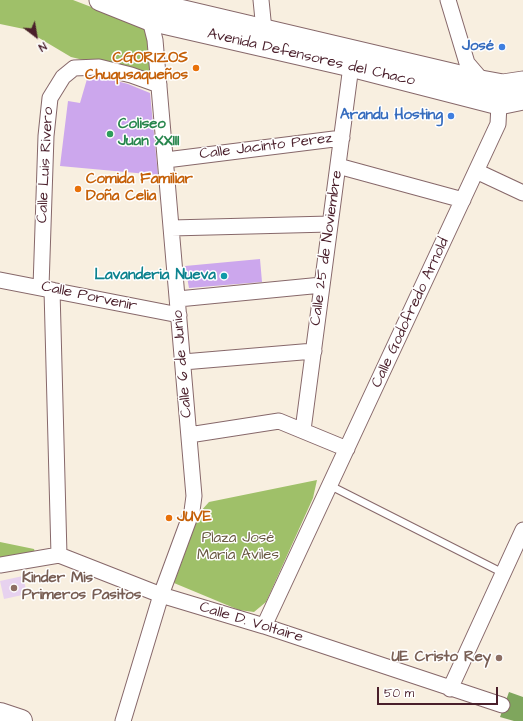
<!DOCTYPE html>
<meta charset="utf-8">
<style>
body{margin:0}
#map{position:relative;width:523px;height:721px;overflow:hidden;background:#f8efe0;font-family:"Architects Daughter",sans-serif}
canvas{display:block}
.north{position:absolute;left:16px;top:16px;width:40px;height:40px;-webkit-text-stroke:3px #fff;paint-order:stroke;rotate:149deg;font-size:11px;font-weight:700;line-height:16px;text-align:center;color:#4a1f2b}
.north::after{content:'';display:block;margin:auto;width:14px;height:18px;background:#4a1f2b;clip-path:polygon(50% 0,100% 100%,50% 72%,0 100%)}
.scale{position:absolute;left:377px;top:687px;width:121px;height:18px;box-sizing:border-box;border:2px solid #4a1f2b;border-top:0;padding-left:5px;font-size:12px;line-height:14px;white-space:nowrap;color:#4a1f2b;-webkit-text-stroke:3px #fff;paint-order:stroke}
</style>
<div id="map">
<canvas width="523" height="721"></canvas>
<div class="north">N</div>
<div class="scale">50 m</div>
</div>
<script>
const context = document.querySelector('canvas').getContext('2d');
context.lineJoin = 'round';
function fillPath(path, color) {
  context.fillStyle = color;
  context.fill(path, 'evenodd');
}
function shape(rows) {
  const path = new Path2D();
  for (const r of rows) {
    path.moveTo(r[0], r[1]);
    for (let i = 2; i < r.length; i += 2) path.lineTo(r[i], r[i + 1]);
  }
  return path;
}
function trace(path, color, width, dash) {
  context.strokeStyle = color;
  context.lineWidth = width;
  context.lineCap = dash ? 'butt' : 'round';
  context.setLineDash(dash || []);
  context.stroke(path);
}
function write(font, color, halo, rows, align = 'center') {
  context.font = font + ' "Architects Daughter",sans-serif';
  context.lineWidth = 3;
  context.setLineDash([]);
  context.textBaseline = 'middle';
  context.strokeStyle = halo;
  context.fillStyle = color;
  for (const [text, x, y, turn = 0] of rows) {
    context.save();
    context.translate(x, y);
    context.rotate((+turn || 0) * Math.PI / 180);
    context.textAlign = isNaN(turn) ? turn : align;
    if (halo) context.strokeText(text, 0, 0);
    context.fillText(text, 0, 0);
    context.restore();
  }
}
fillPath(shape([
 [23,576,27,594,4,599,0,581]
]), '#e7d2ef');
fillPath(shape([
 [0,0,73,0,146,28,153,77,71,57,24,29,0,24],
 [317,480,313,498,266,602,254,612,239,610,174,583,200,512,209,502],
 [0,542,34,549,35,552,0,561]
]), '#9fc069');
fillPath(shape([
 [509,692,523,697,523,721,514,721,500,717]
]), '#7fa65d');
fillPath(shape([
 [98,76,128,84,150,93,158,175,60,166,68,101,80,103,87,79],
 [260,259,262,282,189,288,185,266]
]), '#cca7ed');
const lane = shape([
 [329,485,503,573]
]);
const street = shape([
 [261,0,264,30],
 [166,160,342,138],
 [338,166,463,200],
 [476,171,523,193],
 [171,228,330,224],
 [0,280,179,315],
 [41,287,46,136,50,98,63,77,74,68,99,67,131,75,159,85],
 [52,290,59,555],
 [178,299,322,285],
 [183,362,314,351],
 [303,430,351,66],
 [189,435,279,421,347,449],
 [0,565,59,555,161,595,264,626,502,705],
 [264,626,498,124,499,104,491,91,467,63,448,0],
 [450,689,523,530],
 [123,721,161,595,192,511,194,496,155,40,150,20,146,13]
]);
const secondary = shape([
 [100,0,150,20,351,66,499,104,523,99],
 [137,0,481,81,503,85,523,82]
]);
const highway = shape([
 [0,714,21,721]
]);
trace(lane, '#87686a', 9);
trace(street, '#87686a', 17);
trace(secondary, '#87686a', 23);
trace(highway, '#87686a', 24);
trace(lane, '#fff', 7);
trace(street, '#fff', 15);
trace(secondary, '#fff', 21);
trace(highway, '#fff', 22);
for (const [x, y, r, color] of [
 [502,47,4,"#3f7fe0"],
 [196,68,4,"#e8710a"],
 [451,116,4,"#3f7fe0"],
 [110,134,4,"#2e9e5b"],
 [78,189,4,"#e8710a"],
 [224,276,4,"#0f9aa8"],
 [169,518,4,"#e8710a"],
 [14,588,4,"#8d6e63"],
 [499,658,4,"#8d6e63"]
]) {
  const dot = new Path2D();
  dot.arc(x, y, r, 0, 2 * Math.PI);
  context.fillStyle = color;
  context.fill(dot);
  trace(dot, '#fff', 1.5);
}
write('bold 15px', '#366cbe', '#fff', [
 ["José",494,47],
 ["Arandu Hosting",443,116]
], 'right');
write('15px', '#4a1f2b', '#fff', [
 ["Avenida Defensores del Chaco",311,58,13],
 ["Calle Jacinto Perez",266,147,-7],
 ["Calle Luis Rivero",46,165,-87],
 ["Calle 25 de Noviembre",327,248,-82],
 ["Calle Porvenir",89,297,12],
 ["Calle Godofredo Arnold",411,313,-65],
 ["Calle 6 de Junio",183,364,-95],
 ["Calle D. Voltaire",251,623,17]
]);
write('bold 15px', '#c56008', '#fff', [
 ["CGORIZOS",188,59,"right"],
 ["Chuqusaqueños",188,76,"right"],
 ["Comida Familiar",86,180],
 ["Doña Celia",86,197],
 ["JUVE",177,518]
], 'left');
write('bold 15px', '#27864d', '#fff', [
 ["Coliseo",118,125],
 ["Juan XXIII",118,142]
], 'left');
write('bold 15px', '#0d838f', '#fff', [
 ["Lavanderia Nueva",216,276]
], 'right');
write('15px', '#685741', '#fff', [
 ["Plaza José",238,539],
 ["María Aviles",238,556]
]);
write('bold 15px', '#785e54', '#fff', [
 ["Kinder Mis",22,579],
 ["Primeros Pasitos",22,596],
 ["UE Cristo Rey",491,658,"right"]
], 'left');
</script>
